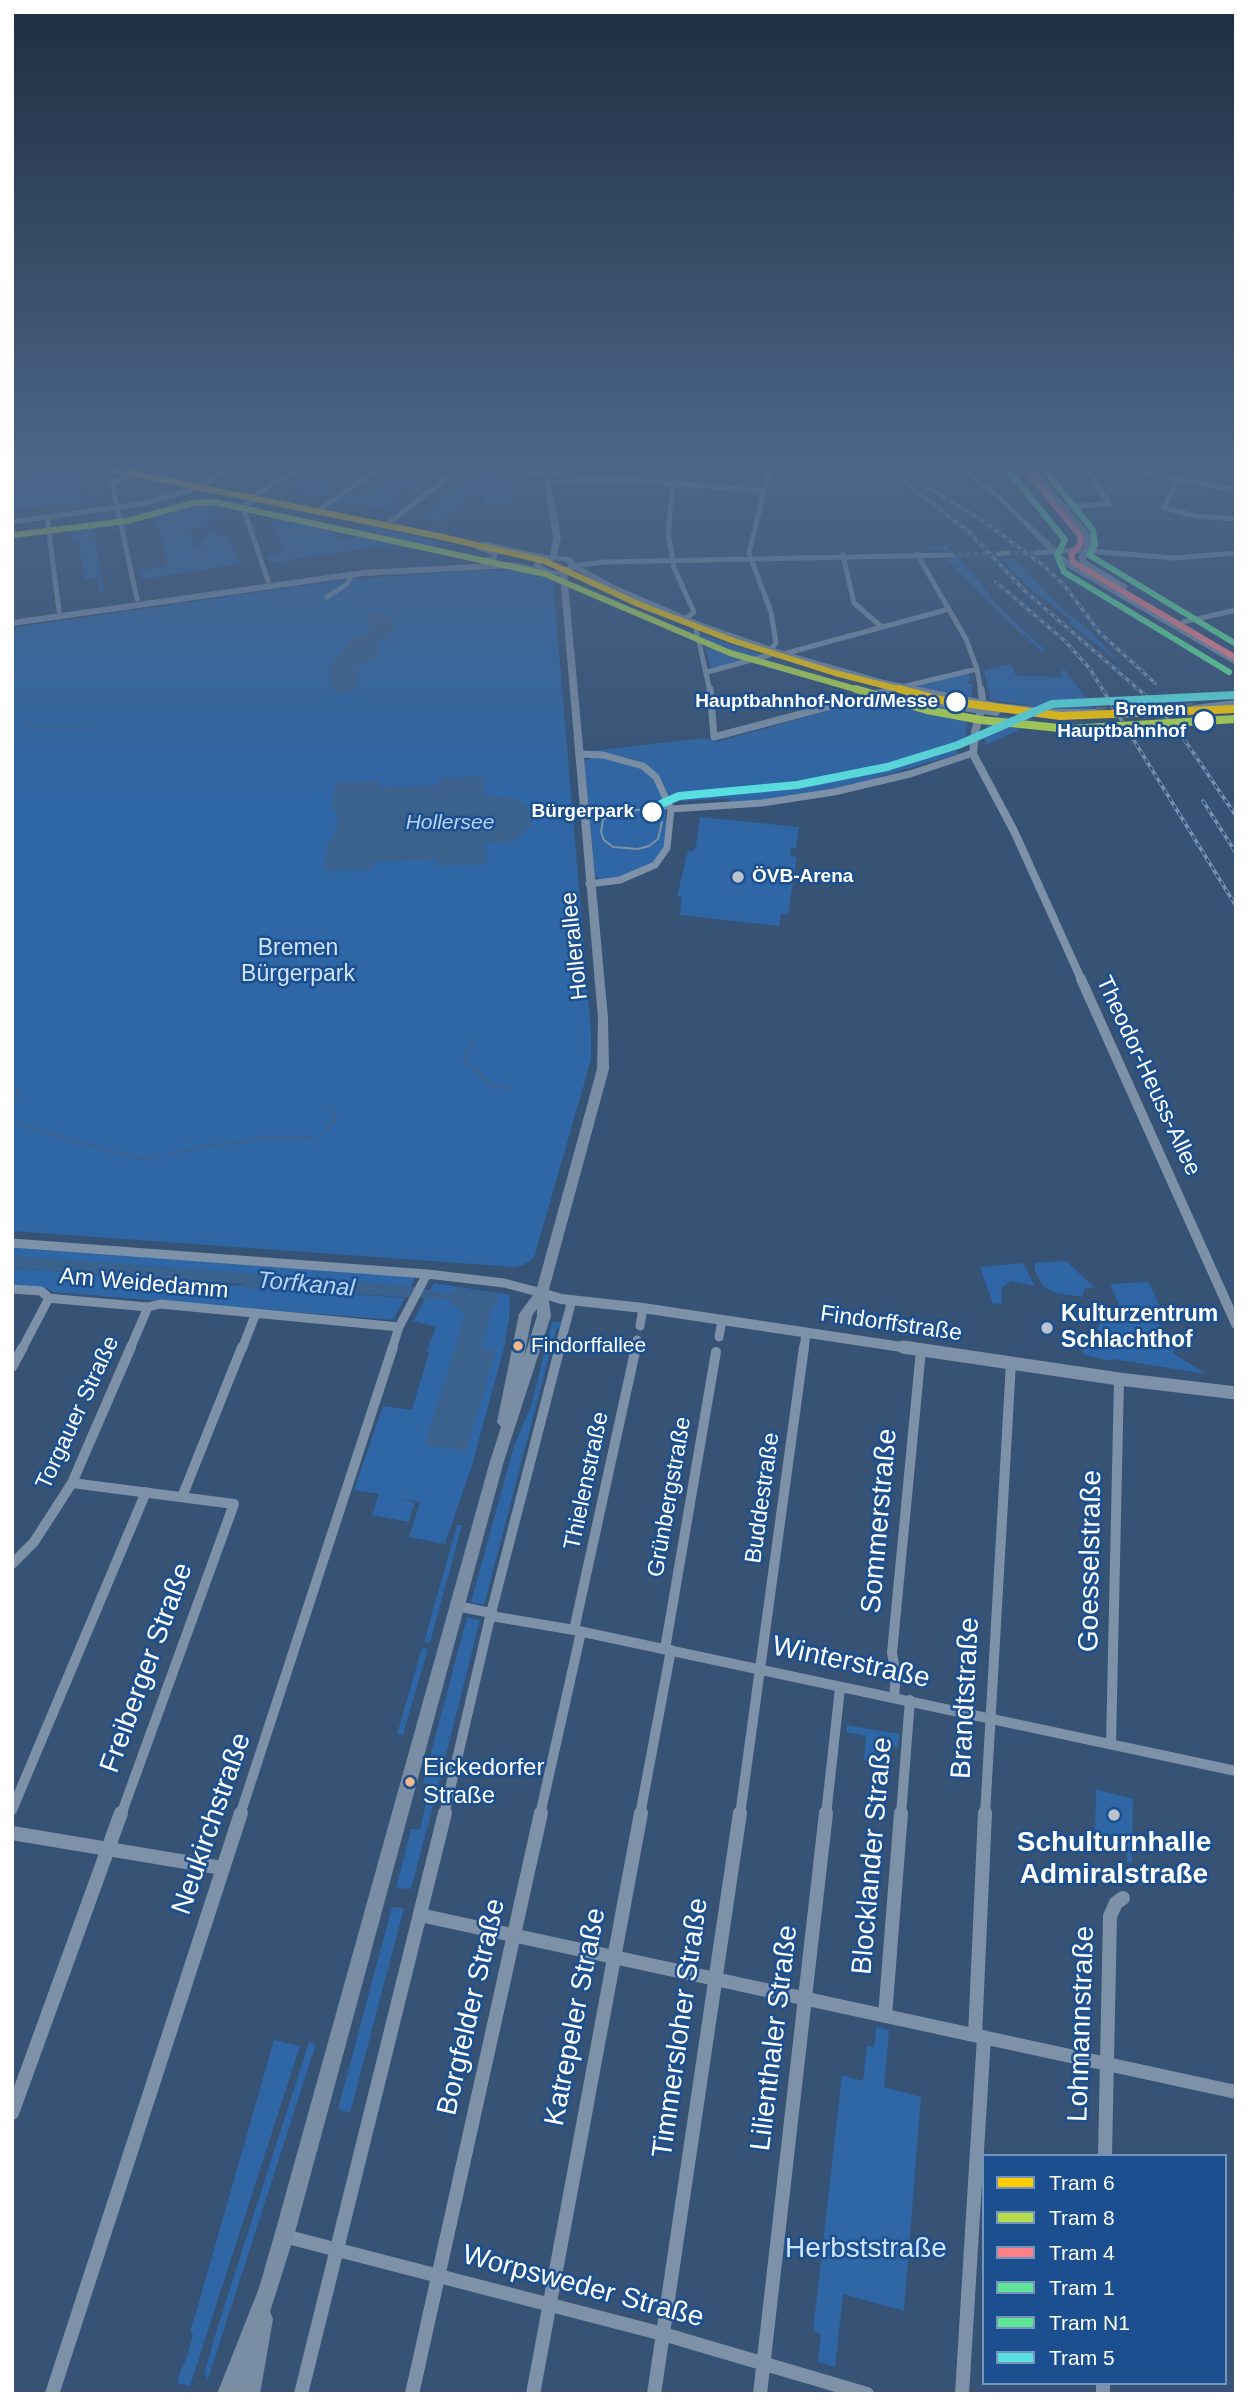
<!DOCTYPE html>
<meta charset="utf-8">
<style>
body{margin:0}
#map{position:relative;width:1248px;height:2406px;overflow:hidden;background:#365274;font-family:Helvetica,sans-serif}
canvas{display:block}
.frame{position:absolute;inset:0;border:14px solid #fff;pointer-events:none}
.legend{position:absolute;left:982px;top:2154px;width:245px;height:231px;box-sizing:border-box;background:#1b4f8f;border:2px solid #7695bc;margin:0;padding:9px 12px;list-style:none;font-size:21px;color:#fff}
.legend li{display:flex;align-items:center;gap:14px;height:35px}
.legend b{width:35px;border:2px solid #7695bc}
</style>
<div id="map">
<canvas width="1248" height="2406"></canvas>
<div class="frame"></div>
<ul class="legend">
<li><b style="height:9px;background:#fc0"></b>Tram 6</li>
<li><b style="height:9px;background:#b5dd4b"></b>Tram 8</li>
<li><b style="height:9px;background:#ff8087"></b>Tram 4</li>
<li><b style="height:9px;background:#60e598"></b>Tram 1</li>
<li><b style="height:9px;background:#60e598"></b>Tram N1</li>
<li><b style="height:9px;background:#5ae0e0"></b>Tram 5</li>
</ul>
</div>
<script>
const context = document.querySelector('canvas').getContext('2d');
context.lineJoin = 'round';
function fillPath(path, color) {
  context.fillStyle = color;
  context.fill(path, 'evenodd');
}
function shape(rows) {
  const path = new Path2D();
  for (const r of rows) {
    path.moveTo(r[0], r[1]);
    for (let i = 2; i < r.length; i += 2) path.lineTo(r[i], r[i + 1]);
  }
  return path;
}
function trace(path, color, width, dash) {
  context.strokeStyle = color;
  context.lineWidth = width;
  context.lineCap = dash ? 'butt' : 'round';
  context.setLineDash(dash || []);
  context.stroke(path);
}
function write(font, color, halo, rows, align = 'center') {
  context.font = font + ' Helvetica,sans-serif';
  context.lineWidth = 5;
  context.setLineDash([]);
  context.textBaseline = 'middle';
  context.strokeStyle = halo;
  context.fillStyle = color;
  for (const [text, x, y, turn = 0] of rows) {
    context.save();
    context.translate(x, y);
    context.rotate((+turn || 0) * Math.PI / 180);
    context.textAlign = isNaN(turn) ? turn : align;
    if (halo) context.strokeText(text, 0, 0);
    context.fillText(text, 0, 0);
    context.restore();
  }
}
fillPath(shape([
 [343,462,366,462,323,489,331,491,324,496,287,488,322,473,311,470,321,464,335,467],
 [413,462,439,463,387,504,401,507,395,512,340,500,349,493,366,496],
 [12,466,54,476,80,473,81,484,58,487,58,493,82,490,84,501,12,510],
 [477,471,512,479,513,503,482,504,486,498,471,495,441,521,422,517],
 [195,501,215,505,217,517,208,519,210,526,190,529,195,546,203,545,202,539,208,538,207,532,213,531,215,537,227,535,240,564,142,579,140,570,167,566,155,513],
 [267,507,271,508,269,510,276,517,335,531,338,539,360,536,365,525,453,545,377,547,269,563,266,555,284,552],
 [92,523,104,593,100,593,97,577,85,579,78,542,72,543,69,529,58,531,57,527],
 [945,546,972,571,994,602,1046,651,1042,652,1002,615,949,561,948,559,952,558,949,551,920,548],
 [1001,558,1012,558,1030,571,1029,574,1061,608,1090,631,1121,664,1071,624,1070,619,1027,586],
 [518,570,553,581,591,1031,591,1060,534,1258,523,1265,514,1267,12,1231,12,628,344,580,451,572],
 [701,634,762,655,711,669,704,639],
 [1011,664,1016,676,1062,677,1061,671,1065,670,1094,709,1058,709,991,700,984,670],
 [968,672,971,681,968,681,968,684,972,684,972,697,915,687],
 [892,693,969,714,964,743,956,745,958,754,845,787,731,804,729,798,672,802,661,779,647,766,635,759,591,751,705,738,717,742],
 [996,716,1026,718,1038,721,986,745,984,737,988,721],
 [593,757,620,760,649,772,659,785,666,805,665,844,661,854,653,863,625,876,601,880,595,875,584,762],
 [700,817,799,827,796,848,791,848,790,856,797,857,788,914,781,914,779,926,680,915,682,897,677,896,688,851,693,851,696,847],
 [12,1246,415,1277,411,1286,264,1275,12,1256],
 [1066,1261,1094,1287,1084,1289,1083,1297,1056,1293,1043,1286,1035,1271,1035,1263],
 [1023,1263,1035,1286,1011,1281,1001,1288,1002,1303,993,1304,980,1267],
 [12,1268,238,1286,245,1284,243,1288,261,1285,264,1288,405,1298,393,1320,53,1292,47,1288,12,1285],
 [1149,1282,1162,1312,1157,1316,1162,1318,1161,1322,1156,1321,1171,1338,1173,1353,1206,1374,1113,1359,1111,1361,1085,1355,1082,1351,1079,1342,1091,1346,1094,1333,1113,1346,1118,1342,1134,1344,1113,1341,1097,1329,1101,1321,1107,1317,1121,1320,1124,1317,1110,1284],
 [434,1283,510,1295,509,1320,504,1348,472,1465,445,1544,409,1537,420,1502,393,1497,415,1502,409,1522,372,1515,379,1494,354,1490,383,1406,412,1410,429,1353,426,1352,436,1327,413,1321],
 [552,1322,562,1322,560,1327,556,1330,484,1605,471,1602,514,1446,531,1406],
 [457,1525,462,1525,430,1643,424,1642],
 [467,1617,480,1620,434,1802,411,1889,396,1888,411,1829,420,1829,430,1785,423,1783],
 [422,1648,428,1649,403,1735,397,1734],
 [847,1725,899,1734,898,1747,878,1743,876,1763,864,1760,866,1736,846,1732],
 [1096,1789,1133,1799,1132,1864,1127,1862,1127,1840,1095,1832],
 [392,1907,404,1908,350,2113,338,2109],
 [876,2027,889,2030,884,2087,921,2097,904,2311,843,2294,835,2367,818,2362,821,2334,813,2331,842,2075,863,2081,867,2046,874,2047],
 [274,2040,300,2046,190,2386,177,2383,183,2364,185,2363,193,2334,190,2332,195,2316],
 [309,2042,316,2044,208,2379,204,2374,217,2329]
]), '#2f66a5');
fillPath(shape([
 [370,612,388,615,392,618,394,630,375,646,379,652,377,658,356,668,359,680,353,690,338,694,332,686,328,671,350,641,369,632,371,625,367,618],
 [485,776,484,795,515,798,527,806,533,816,530,826,518,838,504,843,485,844,486,864,436,866,437,860,374,862,374,869,324,871,328,841,331,841,338,822,335,810,331,810,335,783,380,781,380,787,439,785,439,778],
 [12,1256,411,1286,449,1294,458,1288,499,1295,497,1303,494,1303,481,1348,496,1351,466,1451,425,1445,465,1314,447,1300,264,1288,261,1285,257,1290,243,1288,244,1284,12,1268]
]), '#3b618d');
trace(shape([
 [23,726,92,726]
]), '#3b618d', 2);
trace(shape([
 [475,1039,467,1051,466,1061,491,1085,511,1089],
 [13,1106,18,1090],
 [12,1122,109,1151,145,1159,158,1156],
 [323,1133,335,1120,329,1104],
 [172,1153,253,1139,315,1138]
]), '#3b618d', 2.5);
trace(shape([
 [1007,553,1036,553],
 [951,555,998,554]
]), '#546c89', 5, [5, 2.5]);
trace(shape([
 [1096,712,1194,708]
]), '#546c89', 10, [10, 4.5]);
trace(shape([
 [93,462,111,469,468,543,495,554,494,558,483,561],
 [489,462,545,475],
 [685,462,673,484,668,534,674,568,694,612,685,619],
 [771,462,749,553,771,612,776,643,771,649],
 [1084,462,1236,490],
 [131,473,112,484,137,599],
 [553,474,576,462],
 [1178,479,1164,508,1196,516,1236,519],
 [555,482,618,479,765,491],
 [253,497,274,483,318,462],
 [257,498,243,507,268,581],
 [1064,507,1109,504,1083,462],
 [318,511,388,462],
 [47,517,59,611],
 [12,522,146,503,194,489,237,462],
 [386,525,468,462],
 [484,544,547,558],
 [1036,553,1076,550,1174,558,1236,553],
 [917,554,966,639,977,669,981,691],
 [998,554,1007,553],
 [843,555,854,603,882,627],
 [573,566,604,562,951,555],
 [327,597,347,584,350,579,347,575],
 [1183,622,1236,610],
 [696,629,710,691],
 [783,654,949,609],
 [707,672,770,655],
 [902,687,977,669],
 [887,691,891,690]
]), '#7d92a8', 5);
trace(shape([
 [710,689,714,737,891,690],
 [981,689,983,703],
 [579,754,603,755,643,766,656,777,671,809,667,848,655,865,620,880,589,884],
 [671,809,762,803,834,792,910,774,973,753]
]), '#7d92a8', 7);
trace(shape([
 [12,1243,427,1274,504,1283,542,1293],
 [12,1289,41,1291,49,1298,58,1299,148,1307,160,1304,399,1327],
 [640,1326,643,1308],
 [719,1337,722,1320],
 [22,1349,49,1298],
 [130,1349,148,1307],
 [242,1349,256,1313],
 [392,1349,399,1327,427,1274],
 [559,1349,572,1300],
 [635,1349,637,1340],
 [804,1349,806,1333]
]), '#7d92a8', 9);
trace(shape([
 [12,1367,23,1347],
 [72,1483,234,1504,121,1815],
 [182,1497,242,1347],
 [12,1564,34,1542,72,1483,131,1347],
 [457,1606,491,1613,497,1617,574,1630,1236,1771],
 [574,1630,636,1347],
 [665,1649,716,1352],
 [894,1697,896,1676,892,1653,921,1350],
 [1111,1744,1119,1379],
 [12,1810,146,1492],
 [240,1815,393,1347],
 [444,1815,491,1613,560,1347],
 [540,1815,581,1632],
 [640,1815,671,1650],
 [740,1815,804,1347],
 [826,1815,840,1688],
 [901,1815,910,1700],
 [985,1815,1011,1363]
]), '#7d92a8', 10);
trace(shape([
 [12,1833,222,1868],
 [420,1915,1236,2092],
 [885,2016,901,1813],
 [975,2035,985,1813],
 [12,2113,121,1813],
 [1105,2156,1110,1916,1116,1903,1123,1898],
 [284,2236,663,2334,867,2394],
 [1103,2383,1103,2394],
 [52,2394,241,1813],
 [301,2394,445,1813],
 [412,2394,541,1813],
 [533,2394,641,1813],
 [654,2394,740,1813],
 [760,2394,826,1813],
 [962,2394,984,2037]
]), '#7d92a8', 14);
trace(shape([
 [983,703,975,732,973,754,1014,831,1082,981]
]), '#7d92a8', 8);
trace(shape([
 [1081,979,1236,1324],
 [542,1293,561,1299,643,1308,915,1349]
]), '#7d92a8', 10);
trace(shape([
 [903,1347,1119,1379,1236,1393]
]), '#7d92a8', 13);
fillPath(shape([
 [541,462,547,462,561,538,557,556,570,557,576,564,612,584,702,623,786,652,884,680,999,703,1054,709,1096,709,1100,712,1096,715,1054,715,999,709,880,684,780,656,696,627,606,588,573,569,567,573,608,1018,609,1069,548,1293,551,1316,504,1461,294,2236,270,2312,273,2319,260,2394,217,2394,259,2288,274,2236,490,1461,501,1427,497,1422,519,1314,536,1291,597,1069,598,1018,560,575,548,575,533,566,537,558,550,556,553,538,541,462],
 [547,560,565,561,569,565,561,570,552,571,541,565,543,561,547,560],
 [537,1309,537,1316,524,1357,532,1316,537,1309],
 [949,462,956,462,1002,497,1068,560,1236,659,1236,665,1062,564,998,499,949,462],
 [1024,462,1030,462,1091,535,1092,546,1086,558,1087,561,1127,585,1127,589,1121,589,1081,564,1078,558,1084,546,1083,535,1024,462],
 [909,692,950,704,997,710,1001,713,997,716,949,709,906,697,906,693,909,692],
 [1236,700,1236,705,1194,711,1190,708,1194,705,1236,700]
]), '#798da4');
fillPath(shape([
 [1189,462,1201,462,1236,472,1236,476,1189,462],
 [512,562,542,568,538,571,512,568,363,576,12,626,12,620,363,570,512,562]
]), '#7d8ea7');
trace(shape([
 [662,822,658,839,649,846,638,849,613,847,604,840,601,832,603,820,618,811,705,806]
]), '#7e92a7', 2);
const rail = shape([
 [879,462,968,531,1026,592,1152,701,1180,733,1236,816],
 [923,484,983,521,1044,566,1065,586,1100,633,1155,683],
 [996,582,1065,641,1090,669,1236,906],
 [1203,801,1236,853]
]);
trace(rail, '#7e92a7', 3.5);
trace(rail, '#1b4f8f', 2, [4.5]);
trace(shape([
 [76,462,438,536,545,561,638,604,734,641,835,673,906,691]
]), '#fc0', 6);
trace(shape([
 [899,689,941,700,1060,716,1236,709]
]), '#fc0', 8);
trace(shape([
 [14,535,127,521,193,503,214,502,545,574,730,653,862,691]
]), '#b5dd4b', 6);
trace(shape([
 [856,689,927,710,981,720,1069,729,1236,719]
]), '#b5dd4b', 8);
trace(shape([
 [1020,462,1080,536,1081,543,1071,555,1073,562,1236,658]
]), '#ff8087', 6);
trace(shape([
 [1009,471,1065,540,1057,555,1064,572,1229,672]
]), '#60e598', 6);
trace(shape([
 [1038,462,1093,530,1095,545,1089,555,1236,644]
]), '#60e598', 6);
trace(shape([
 [652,812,661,804,679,796,797,785,887,767,958,745,1052,704,1235,695]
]), '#5ae0e0', 8);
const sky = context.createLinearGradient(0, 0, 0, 799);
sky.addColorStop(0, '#1e2d40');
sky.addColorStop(0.58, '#4c6688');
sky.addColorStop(1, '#4c668800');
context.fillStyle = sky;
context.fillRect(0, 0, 1248, 799);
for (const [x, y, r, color] of [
 [956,702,11,"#fff"],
 [1204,721,11,"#fff"],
 [652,812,11,"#fff"],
 [738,877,7,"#b9c2ce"],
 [1047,1328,7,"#b9c2ce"],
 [518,1346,6,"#f1b78d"],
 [410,1782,6,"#f1b78d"],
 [1114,1815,7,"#b9c2ce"]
]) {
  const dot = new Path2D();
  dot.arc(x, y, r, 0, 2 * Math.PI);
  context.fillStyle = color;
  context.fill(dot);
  trace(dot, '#1b4f8f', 2.5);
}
write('bold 19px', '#fff', '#1b4f8f', [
 ["Hauptbahnhof-Nord/Messe",938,702],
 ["Bremen",1186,710],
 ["Hauptbahnhof",1186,732],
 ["Bürgerpark",634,812]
], 'right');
write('bold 19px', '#fff', '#1b4f8f', [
 ["ÖVB-Arena",752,877]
], 'left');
write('italic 21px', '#b5d3f5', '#1b4f8f', [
 ["Hollersee",450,823]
]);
write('21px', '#fff', '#1b4f8f', [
 ["Findorffallee",531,1346]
], 'left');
write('23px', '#fff', '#1b4f8f', [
 ["Hollerallee",575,946,-96],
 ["Theodor-Heuss-Allee",1148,1076,65],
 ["Am Weidedamm",144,1284,5],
 ["Findorffstraße",891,1324,8],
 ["Torgauer Straße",78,1413,-65],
 ["Thielenstraße",587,1481,-78],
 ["Grünbergstraße",670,1497,-80],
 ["Buddestraße",763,1498,-82]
]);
write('23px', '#cfe3fa', '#1b4f8f', [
 ["Bremen",298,949],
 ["Bürgerpark",298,975]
]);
write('bold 23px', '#fff', '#1b4f8f', [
 ["Kulturzentrum",1061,1315],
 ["Schlachthof",1061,1341]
], 'left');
write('italic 24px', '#b5d3f5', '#1b4f8f', [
 ["Torfkanal",306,1285,5]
]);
write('24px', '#fff', '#1b4f8f', [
 ["Eickedorfer",423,1768],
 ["Straße",423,1796]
], 'left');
write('28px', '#fff', '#1b4f8f', [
 ["Sommerstraße",880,1521,-85],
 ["Goesselstraße",1091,1561,-89],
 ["Winterstraße",851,1663,12],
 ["Freiberger Straße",147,1668,-70],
 ["Brandtstraße",966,1698,-87],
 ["Neukirchstraße",212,1824,-71],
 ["Blocklander Straße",873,1856,-85],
 ["Borgfelder Straße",472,2007,-77],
 ["Katrepeler Straße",576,2017,-79],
 ["Lohmannstraße",1082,2024,-88],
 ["Timmersloher Straße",681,2028,-82],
 ["Lilienthaler Straße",775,2038,-83],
 ["Worpsweder Straße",583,2287,15]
]);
write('bold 28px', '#fff', '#1b4f8f', [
 ["Schulturnhalle",1114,1843],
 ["Admiralstraße",1114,1875]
]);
write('28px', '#cfe3fa', '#1b4f8f', [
 ["Herbststraße",866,2249]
]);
</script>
